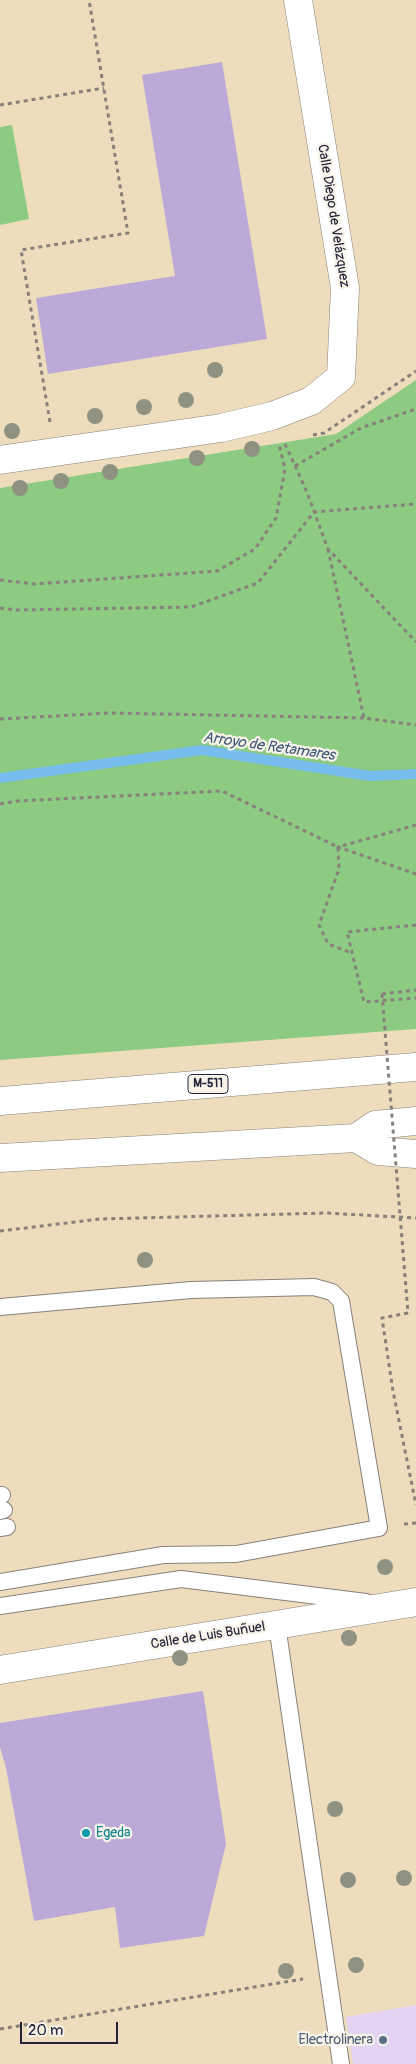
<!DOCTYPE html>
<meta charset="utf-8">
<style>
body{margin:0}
#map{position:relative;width:416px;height:2064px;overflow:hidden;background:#eeddbc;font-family:Pangolin,sans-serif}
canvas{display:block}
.scale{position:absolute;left:20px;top:2022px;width:98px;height:22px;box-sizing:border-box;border:2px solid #22223b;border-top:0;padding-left:6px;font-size:15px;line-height:18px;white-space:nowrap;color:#22223b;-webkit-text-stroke:4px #f7f3e8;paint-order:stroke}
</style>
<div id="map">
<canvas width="416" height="2064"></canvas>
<div class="scale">20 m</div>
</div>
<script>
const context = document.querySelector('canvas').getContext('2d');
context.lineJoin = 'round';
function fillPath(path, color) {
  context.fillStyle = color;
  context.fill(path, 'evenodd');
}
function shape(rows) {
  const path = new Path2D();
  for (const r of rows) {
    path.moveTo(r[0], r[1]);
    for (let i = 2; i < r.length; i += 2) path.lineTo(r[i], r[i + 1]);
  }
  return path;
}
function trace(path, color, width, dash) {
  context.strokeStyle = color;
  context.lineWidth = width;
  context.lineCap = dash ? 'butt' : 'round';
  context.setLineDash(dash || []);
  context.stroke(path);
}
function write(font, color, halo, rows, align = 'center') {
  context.font = font + ' Pangolin,sans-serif';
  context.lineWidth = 4.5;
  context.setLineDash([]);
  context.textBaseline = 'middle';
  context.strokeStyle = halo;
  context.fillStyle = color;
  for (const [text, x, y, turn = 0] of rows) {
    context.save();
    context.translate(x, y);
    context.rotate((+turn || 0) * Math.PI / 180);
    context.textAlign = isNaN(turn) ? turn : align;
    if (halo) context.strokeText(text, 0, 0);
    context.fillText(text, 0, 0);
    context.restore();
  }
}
fillPath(shape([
 [416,2005,416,2064,353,2064,346,2017]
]), '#e4d3f2');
fillPath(shape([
 [12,125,29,219,0,225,0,127],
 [416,380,416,1029,0,1060,0,488,336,434]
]), '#8ccb81');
trace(shape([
 [0,778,202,750,370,776,416,774]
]), '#77bdee', 10);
fillPath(shape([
 [222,62,267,339,48,374,36,298,175,276,142,75],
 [203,1691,226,1844,204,1936,120,1948,115,1907,34,1921,6,1768,0,1747,0,1723]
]), '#bbaad8');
const lane = shape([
 [0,1307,191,1290,314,1287,332,1292,341,1301,379,1528,236,1554,163,1555,0,1582],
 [0,1495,2,1495],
 [0,1511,4,1510],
 [0,1528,7,1527],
 [0,1606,181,1579,366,1602],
 [277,1625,341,2064]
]);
const street = shape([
 [0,460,221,428,272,416,311,401,341,377,345,288,298,0],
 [0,1670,416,1602]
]);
const highway = shape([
 [0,1101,416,1067],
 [356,1138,378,1151,416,1154],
 [0,1158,356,1138,375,1125,416,1121]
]);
trace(lane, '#88807c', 18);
trace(street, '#88807c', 29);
trace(highway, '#88807c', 29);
trace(shape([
 [0,105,104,88],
 [50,422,21,250,128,233,89,0],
 [313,435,324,433,416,371],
 [285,444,306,490,328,549,416,642],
 [295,466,361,428,416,409],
 [328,549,364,718,416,725],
 [0,580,34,584,217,571,255,549,276,518,285,469,279,444],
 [0,608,15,610,191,607,258,583,314,512,416,504],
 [0,719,110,713,364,718],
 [0,804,17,801,222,791,338,847,339,869,319,925,328,944,352,953],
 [416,825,338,847,416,874],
 [416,925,347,932,364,1002,416,998],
 [382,994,416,990],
 [0,1231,100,1219,326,1213,416,1218],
 [408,1313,382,1318,393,1391,416,1505],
 [404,1524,416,1523],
 [0,2029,303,1979]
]), '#88807c', 3, [4, 4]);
trace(lane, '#fff', 16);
trace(street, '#fff', 28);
trace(highway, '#fff', 28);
trace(shape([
 [382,994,408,1313]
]), '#88807c', 3, [4, 4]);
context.fillStyle = '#8f9281';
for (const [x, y] of [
 [215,370],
 [186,400],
 [144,407],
 [95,416],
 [12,431],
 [252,449],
 [197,458],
 [110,472],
 [61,481],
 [20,488],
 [145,1260],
 [385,1567],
 [349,1638],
 [180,1658],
 [335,1809],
 [404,1878],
 [348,1880],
 [356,1965],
 [286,1971]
]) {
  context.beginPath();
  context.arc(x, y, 8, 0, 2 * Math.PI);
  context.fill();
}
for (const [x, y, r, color] of [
 [86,1833,5,"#0f9aa8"],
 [383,2040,5,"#5c6f8a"]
]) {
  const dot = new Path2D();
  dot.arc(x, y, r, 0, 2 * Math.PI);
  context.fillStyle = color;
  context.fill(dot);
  trace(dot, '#f7f3e8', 2);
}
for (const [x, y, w] of [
 [208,1084,40]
]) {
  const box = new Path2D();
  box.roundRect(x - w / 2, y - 9.5, w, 19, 4);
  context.fillStyle = '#f7f3e8';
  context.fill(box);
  trace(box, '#22223b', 1);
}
write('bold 12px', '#22223b', null, [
 ["M-511",208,1084]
]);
write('14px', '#22223b', '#f7f3e8', [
 ["Calle Diego de Velázquez",333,216,81],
 ["Calle de Luis Buñuel",208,1636,-9]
]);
write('14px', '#0d838f', '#f7f3e8', [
 ["Egeda",96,1833]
], 'left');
write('14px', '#4e5e75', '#f7f3e8', [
 ["Electrolinera",373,2040]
], 'right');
write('italic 15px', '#40587a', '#f7f3e8', [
 ["Arroyo de Retamares",269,747,8]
]);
</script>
